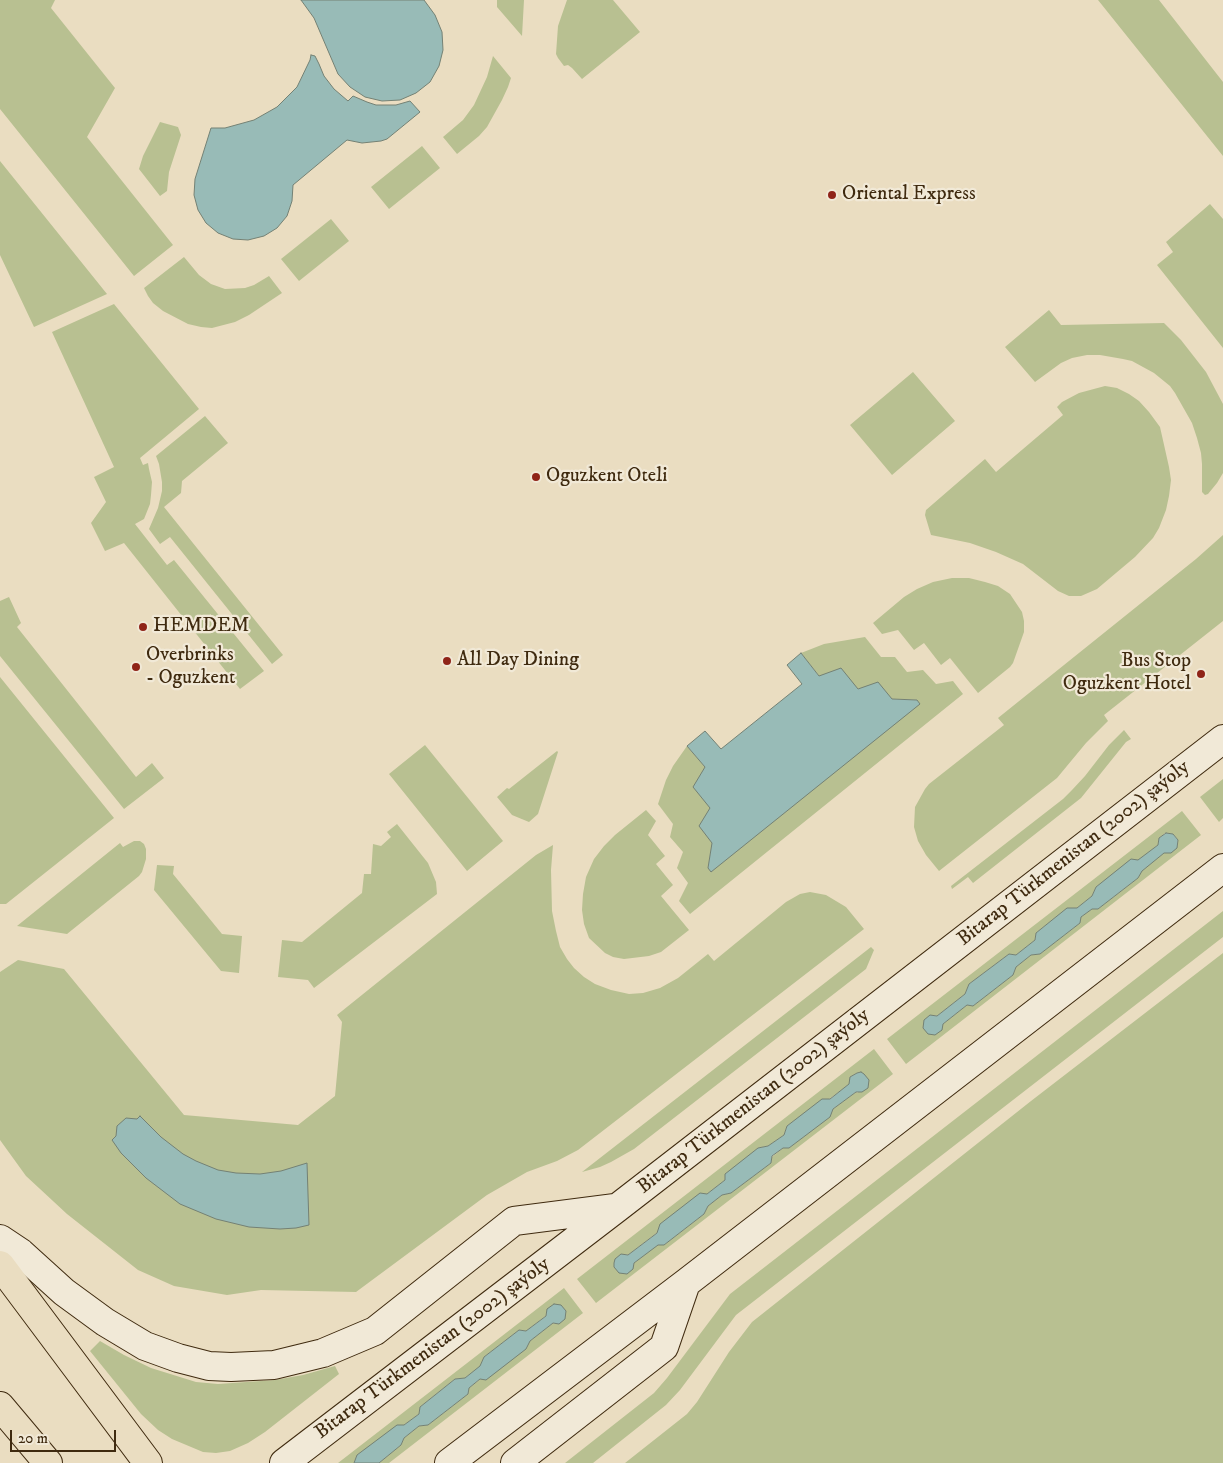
<!DOCTYPE html>
<meta charset="utf-8">
<style>
body{margin:0}
#map{position:relative;width:1223px;height:1463px;overflow:hidden;background:#eaddc1;font-family:"IM FELL DW Pica",serif}
canvas{display:block}
.scale{position:absolute;left:10px;top:1430px;width:106px;height:22px;box-sizing:border-box;border:2px solid #3f2a0f;border-top:0;padding-left:6px;font-size:15px;line-height:18px;white-space:nowrap;color:#3f2a0f;-webkit-text-stroke:4px #f1e9d7;paint-order:stroke}
</style>
<div id="map">
<canvas width="1223" height="1463"></canvas>
<div class="scale">20 m</div>
</div>
<script>
const context = document.querySelector('canvas').getContext('2d');
context.lineJoin = 'round';
function fillPath(path, color) {
  context.fillStyle = color;
  context.fill(path, 'evenodd');
}
function shape(rows) {
  const path = new Path2D();
  for (const r of rows) {
    path.moveTo(r[0], r[1]);
    for (let i = 2; i < r.length; i += 2) path.lineTo(r[i], r[i + 1]);
  }
  return path;
}
function trace(path, color, width, dash) {
  context.strokeStyle = color;
  context.lineWidth = width;
  context.lineCap = dash ? 'butt' : 'round';
  context.setLineDash(dash || []);
  context.stroke(path);
}
function write(font, color, halo, rows, align = 'center') {
  context.font = font + ' "IM FELL DW Pica",serif';
  context.lineWidth = 4.5;
  context.setLineDash([]);
  context.textBaseline = 'middle';
  context.strokeStyle = halo;
  context.fillStyle = color;
  for (const [text, x, y, turn = 0] of rows) {
    context.save();
    context.translate(x, y);
    context.rotate((+turn || 0) * Math.PI / 180);
    context.textAlign = isNaN(turn) ? turn : align;
    if (halo) context.strokeText(text, 0, 0);
    context.fillText(text, 0, 0);
    context.restore();
  }
}
fillPath(shape([
 [0,0,55,0,51,8,115,88,87,137,173,245,134,276,0,109],
 [497,0,524,0,522,36,497,7],
 [567,0,613,0,640,32,582,79,572,68,568,65,564,66,558,58,556,54,558,26],
 [1098,0,1159,0,1223,82,1223,156],
 [493,56,511,78,508,87,502,100,487,127,479,136,457,154,443,137,463,120,474,105,487,77],
 [160,122,178,127,181,135,169,172,167,191,160,196,139,169,143,156],
 [422,146,440,168,389,209,371,187],
 [0,161,107,294,34,327,0,255],
 [1210,204,1223,219,1223,348,1157,265,1173,252,1166,242],
 [331,219,349,241,299,281,281,259],
 [184,257,199,275,211,284,225,289,245,288,254,285,269,276,282,293,249,315,235,322,212,328,201,327,188,324,163,311,153,303,148,296,144,288],
 [114,304,199,409,140,458,143,465,148,463,149,469,152,482,151,495,150,504,144,519,135,524,167,565,174,560,264,671,240,689,124,543,105,551,91,523,106,502,94,477,114,467,52,332],
 [1049,310,1061,325,1164,323,1181,340,1206,372,1223,404,1223,473,1217,483,1208,494,1205,495,1202,492,1202,464,1201,453,1197,438,1192,423,1175,393,1170,386,1154,373,1132,361,1123,359,1100,355,1087,355,1072,358,1061,363,1035,382,1005,347],
 [913,372,955,421,892,475,850,425],
 [1105,386,1117,388,1129,394,1139,401,1149,412,1160,427,1169,467,1171,480,1169,496,1166,510,1159,528,1153,538,1135,557,1097,589,1081,596,1069,596,1058,591,1023,564,996,552,970,543,931,535,925,515,926,510,985,459,996,472,1063,415,1057,407,1062,402,1079,393],
 [205,416,228,443,182,481,181,493,164,507,283,655,272,664,170,537,160,544,149,529,158,508,162,491,162,482,159,464,156,456],
 [1223,535,1223,621,1104,715,1108,721,1086,743,1057,778,939,871,926,855,918,841,914,827,915,807,925,789,929,784,1004,725,998,718,1196,559],
 [952,578,969,578,985,582,998,586,1010,594,1022,612,1024,621,1024,632,1013,663,1010,667,978,693,950,658,941,665,924,643,914,650,898,630,882,634,873,623,904,597,917,589,933,582],
 [9,597,21,623,17,627,136,777,152,763,164,778,124,809,0,656,0,601],
 [865,637,881,657,895,657,907,672,923,670,936,684,953,681,963,694,690,914,679,901,688,883,677,868,683,852,670,837,673,824,658,804,666,780,673,766,687,746,705,767,710,808,713,843,708,868,917,700,892,699,819,676,801,653,824,644],
 [0,677,114,818,6,904,0,904],
 [1124,730,1131,739,1126,742,1081,798,973,883,968,877,952,889,951,886,1063,799,1072,790,1085,776,1109,745],
 [425,745,503,841,467,871,389,774],
 [557,751,558,752,538,814,529,822,512,815,497,797,507,788,509,789],
 [1223,779,1223,818,1219,822,1200,797],
 [646,810,656,821,648,835,665,856,656,864,673,885,661,896,689,930,661,952,649,956,624,959,613,957,605,953,589,938,584,924,582,910,583,894,586,877,594,859,604,846,615,835],
 [1182,811,1201,835,906,1064,887,1039],
 [1165,833,1173,834,1178,840,1178,845,1167,853,1165,852,1141,871,1138,878,1098,909,1092,909,1081,917,1080,923,1040,954,1031,955,1016,967,1013,975,973,1006,967,1005,943,1024,934,1015,937,1016,965,994,969,984,1009,954,1016,955,1035,940,1036,933,1067,909,1077,908,1092,896,1096,887,1138,861,1158,845,1159,838],
 [397,824,428,863,436,882,437,894,314,988,308,980,278,977,282,940,302,942,362,893,364,874,371,874,373,844,381,846,391,837,387,832],
 [134,841,140,841,144,844,146,849,146,859,142,872,139,876,67,934,17,926,120,843,123,847],
 [553,845,551,870,552,911,556,931,560,947,567,959,574,968,584,977,595,984,611,990,629,994,643,993,660,988,678,978,708,954,714,961,786,902,800,894,810,892,826,895,846,907,864,929,578,1150,557,1161,527,1172,487,1195,356,1292,261,1290,227,1295,174,1286,138,1270,67,1214,26,1176,0,1140,0,972,18,960,64,969,184,1115,298,1125,335,1096,342,1022,337,1015,536,855],
 [157,865,174,866,173,874,222,934,242,936,239,973,221,971,154,890],
 [1223,911,1223,937,736,1315,680,1390,666,1405,593,1463,565,1463,654,1393,667,1378,730,1294],
 [871,947,874,950,866,969,634,1149,611,1162,600,1167,582,1172],
 [1223,953,1223,1463,625,1463,687,1414,697,1402,729,1352,752,1322,1031,1101],
 [874,1049,893,1074,596,1303,577,1279],
 [861,1072,858,1093,856,1092,833,1109,829,1117,789,1148,783,1148,772,1157,771,1163,731,1193,722,1195,708,1206,704,1214,664,1245,658,1244,634,1263,634,1265,625,1254,628,1255,725,1180,758,1148,768,1146,784,1135,787,1126,829,1099,850,1084,850,1077,857,1073],
 [564,1288,583,1313,389,1463,379,1463,401,1445,404,1438,419,1426,428,1425,468,1394,469,1388,553,1323,555,1324,546,1313,547,1315,526,1331,519,1330,484,1357,481,1366,465,1378,455,1379,420,1407,419,1414,404,1425,357,1455,354,1463,338,1463],
 [100,1341,124,1355,151,1368,196,1382,218,1384,275,1380,303,1375,335,1366,339,1374,265,1432,248,1443,230,1451,216,1453,203,1452,172,1439,158,1430,141,1414,90,1351]
]), '#b8c091');
const water = shape([
 [301,0,424,0,435,15,442,32,443,50,439,66,430,82,416,93,400,100,382,101,365,97,350,87,338,74,314,18,301,0],
 [311,55,315,56,319,64,324,76,334,89,348,101,353,96,367,102,376,105,396,105,410,101,420,112,387,139,381,141,362,143,347,140,293,185,292,201,287,216,277,228,264,236,248,240,233,239,218,233,206,223,198,210,194,195,195,179,211,128,225,128,254,120,277,107,297,87,310,60,311,55],
 [801,653,819,676,841,668,858,689,878,682,892,699,917,700,920,704,711,872,708,868,712,843,699,826,710,808,693,787,705,767,687,746,705,731,721,749,802,684,787,665,801,653],
 [1166,833,1173,834,1178,840,1177,848,1171,853,1164,853,1142,871,1138,878,1098,909,1092,909,1081,917,1080,923,1040,954,1031,955,1016,967,1013,975,973,1006,967,1005,943,1024,942,1030,935,1035,928,1034,923,1028,924,1020,930,1015,937,1016,965,994,969,984,1009,954,1016,955,1035,940,1036,933,1067,908,1077,908,1092,896,1096,887,1131,859,1138,860,1158,845,1159,838,1166,833],
 [861,1072,864,1074,869,1080,868,1088,862,1092,856,1092,833,1109,830,1117,789,1148,783,1148,772,1156,771,1163,731,1193,722,1195,708,1206,704,1214,664,1245,658,1245,634,1263,633,1269,627,1274,619,1273,614,1267,614,1263,615,1259,621,1254,628,1255,657,1233,660,1224,700,1193,707,1194,725,1180,725,1174,758,1148,768,1146,784,1135,787,1126,822,1099,830,1099,849,1084,850,1077,857,1073,861,1072],
 [140,1116,161,1137,183,1154,196,1161,218,1170,236,1173,260,1174,281,1171,307,1163,309,1225,296,1228,280,1229,249,1227,216,1219,180,1204,146,1178,121,1153,112,1140,116,1136,117,1126,126,1118,137,1119,140,1116],
 [554,1304,561,1305,566,1311,565,1319,559,1324,553,1323,530,1341,526,1349,486,1380,480,1379,469,1388,468,1394,428,1425,419,1426,404,1438,401,1445,379,1463,354,1463,357,1455,397,1425,404,1425,419,1414,420,1407,455,1379,465,1378,480,1366,484,1357,519,1330,526,1331,546,1316,547,1309,554,1304]
]);
fillPath(water, '#98bbb7');
trace(water, '#748174', 1);
const secondary = shape([
 [0,1239,21,1253,64,1292,105,1322,145,1346,178,1358,209,1366,231,1367,274,1365,323,1353,375,1331,514,1221,615,1208],
 [284,1463,617,1208,1223,739],
 [449,1463,686,1283,1223,868],
 [515,1463,664,1347,686,1283]
]);
const primary = shape([
 [0,1265,148,1463],
 [0,1406,48,1463]
]);
trace(secondary, '#3f2a0f', 30);
trace(primary, '#3f2a0f', 30);
trace(secondary, '#f1e9d7', 28);
trace(primary, '#eaddc1', 28);
for (const [x, y, r, color] of [
 [832,195,5,"#8f2418"],
 [536,477,5,"#8f2418"],
 [143,627,5,"#8f2418"],
 [447,661,5,"#8f2418"],
 [136,667,5,"#8f2418"],
 [1201,674,5,"#8f2418"]
]) {
  const dot = new Path2D();
  dot.arc(x, y, r, 0, 2 * Math.PI);
  context.fillStyle = color;
  context.fill(dot);
  trace(dot, '#f1e9d7', 2);
}
write('20px', '#3f2a0f', '#f1e9d7', [
 ["Oriental Express",842,195],
 ["Oguzkent Oteli",546,477],
 ["HEMDEM",153,627],
 ["Overbrinks",146,656],
 ["- Oguzkent",146,679],
 ["All Day Dining",457,661],
 ["Bus Stop",1191,662,"right"],
 ["Oguzkent Hotel",1191,685,"right"]
], 'left');
write('20px', '#3f2a0f', '#f1e9d7', [
 ["Bitarap Türkmenistan (2002) şaýoly",1074,854,-38],
 ["Bitarap Türkmenistan (2002) şaýoly",754,1102,-38],
 ["Bitarap Türkmenistan (2002) şaýoly",433,1349,-37]
]);
</script>
